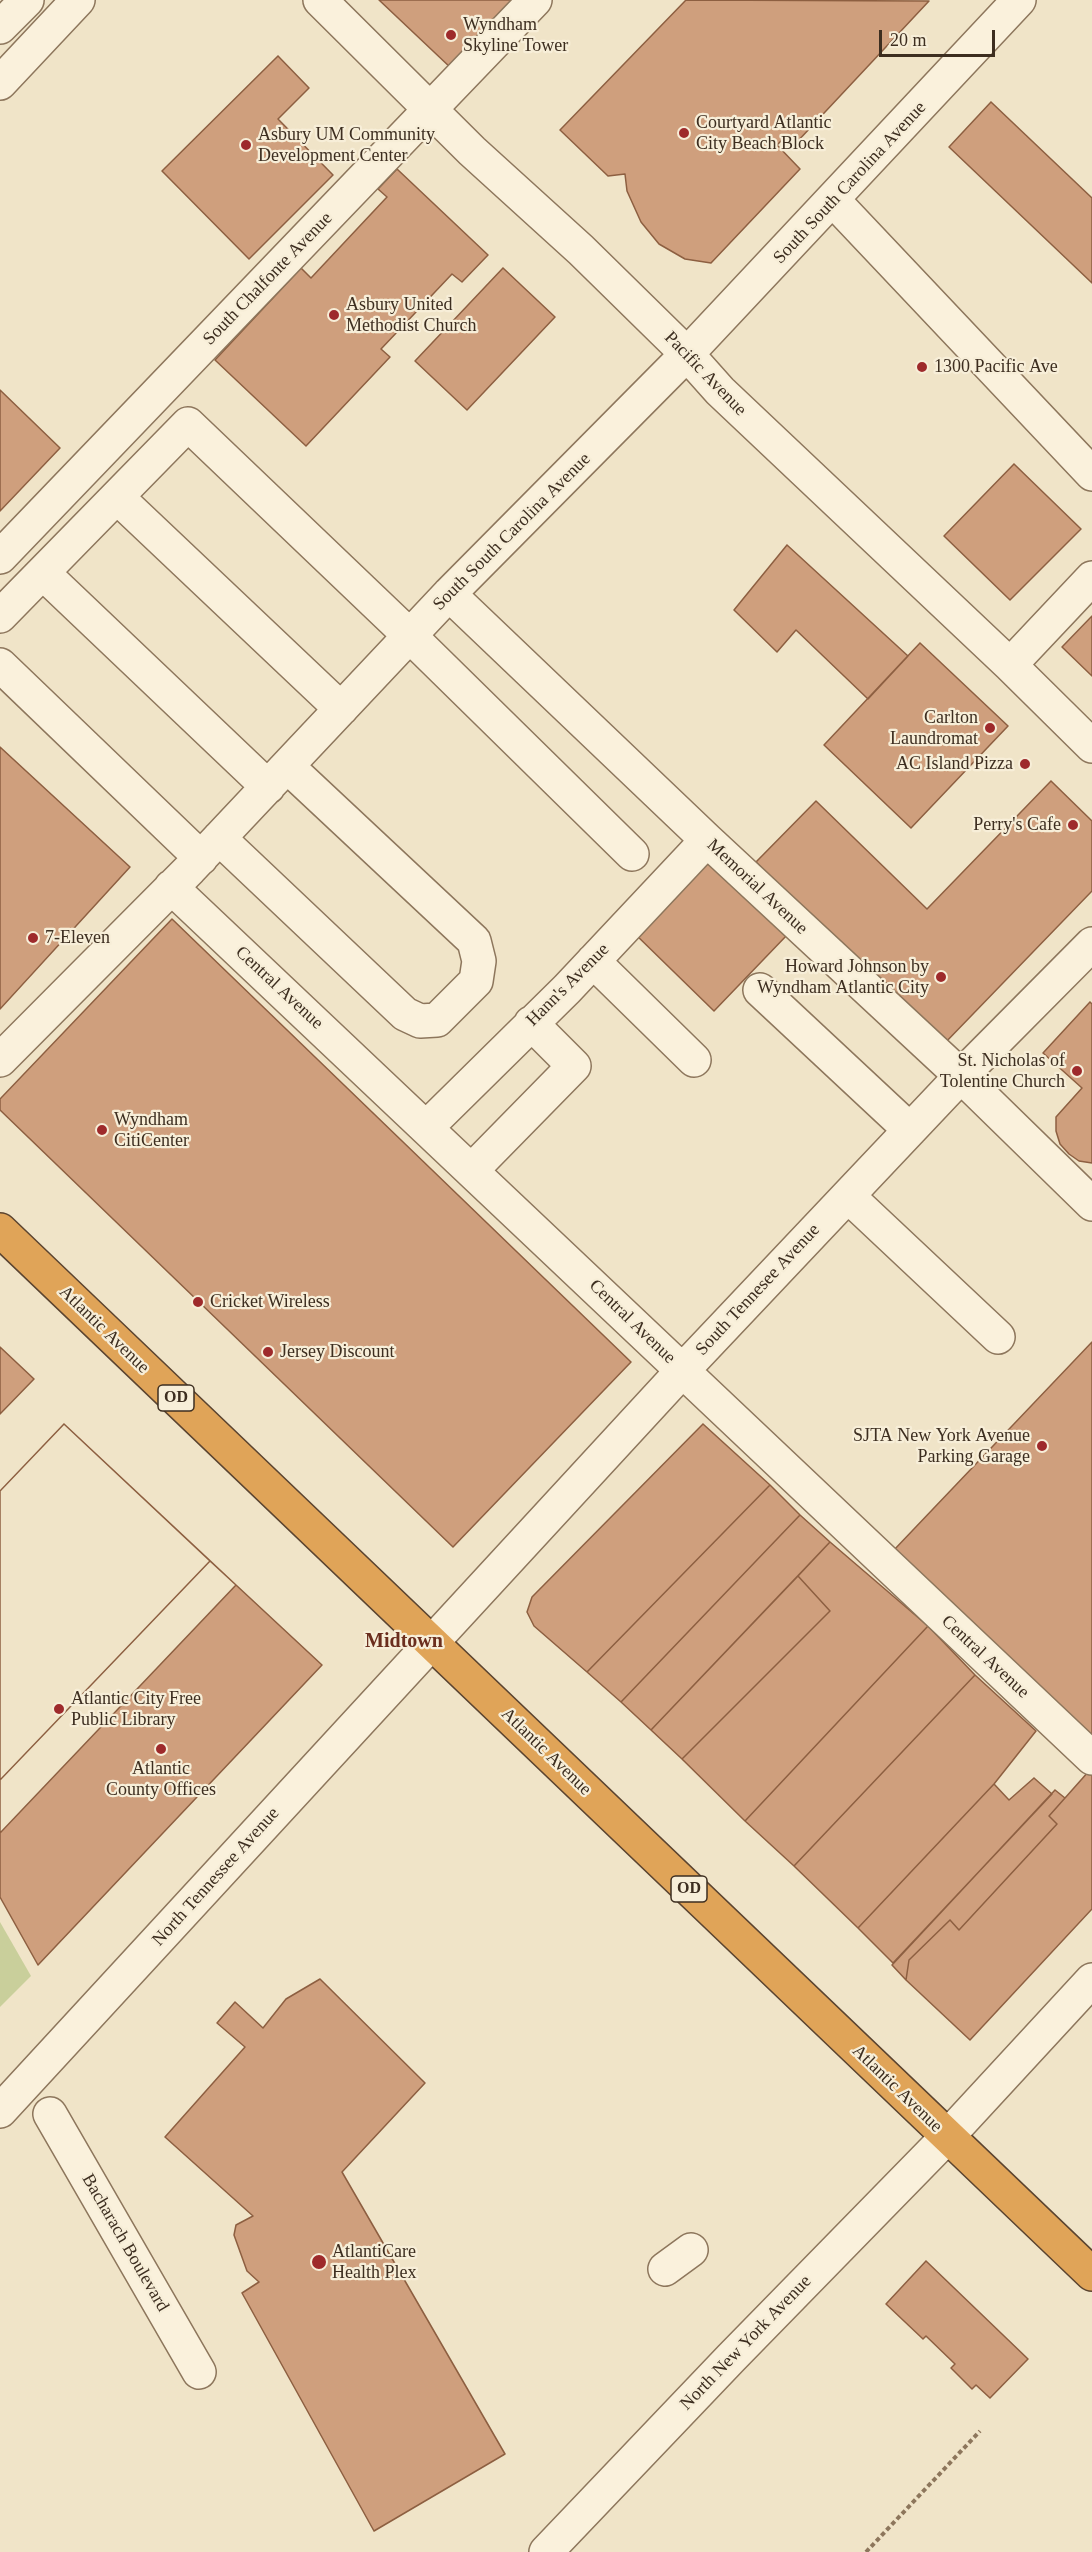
<!DOCTYPE html>
<style>
body{margin:0}
#map{position:relative;width:1092px;height:2552px;overflow:hidden;background:#f0e4c8;font-family:"Times New Roman",serif}
canvas{display:block}
.scale{position:absolute;left:879px;top:30px;width:116px;height:27px;box-sizing:border-box;border:3px solid #3d2e20;border-top:0;padding-left:8px;font-size:18px;line-height:21px;white-space:nowrap;color:#3d2e20;-webkit-text-stroke:4px #f7eed8;paint-order:stroke}
</style>
<div id="map">
<canvas width="1092" height="2552"></canvas>
<div class="scale">20 m</div>
</div>
<script>
const context = document.querySelector('canvas').getContext('2d');
context.lineJoin = 'round';
function fillPath(path, color) {
  context.fillStyle = color;
  context.fill(path, 'evenodd');
}
function shape(rows) {
  const path = new Path2D();
  for (const r of rows) {
    path.moveTo(r[0], r[1]);
    for (let i = 2; i < r.length; i += 2) path.lineTo(r[i], r[i + 1]);
  }
  return path;
}
function trace(path, color, width, dash) {
  context.strokeStyle = color;
  context.lineWidth = width;
  context.lineCap = dash ? 'butt' : 'round';
  context.setLineDash(dash || []);
  context.stroke(path);
}
function write(font, color, halo, rows, align = 'center') {
  context.font = font + ' "Times New Roman",serif';
  context.lineWidth = 4.5;
  context.setLineDash([]);
  context.textBaseline = 'middle';
  context.strokeStyle = halo;
  context.fillStyle = color;
  for (const [text, x, y, turn = 0] of rows) {
    context.save();
    context.translate(x, y);
    context.rotate((+turn || 0) * Math.PI / 180);
    context.textAlign = isNaN(turn) ? turn : align;
    if (halo) context.strokeText(text, 0, 0);
    context.fillText(text, 0, 0);
    context.restore();
  }
}
fillPath(shape([
 [0,1922,31,1976,0,2007]
]), '#c9cf9b');
const building = shape([
 [379,0,518,0,452,69,379,0],
 [686,0,929,1,796,143,786,136,777,145,800,169,711,263,685,259,659,244,641,222,627,191,625,174,608,176,560,130,686,0],
 [278,56,309,88,278,119,333,175,249,259,162,171,278,56],
 [991,102,1092,198,1092,283,949,147,991,102],
 [397,169,488,255,462,282,452,274,381,349,390,357,306,446,215,360,301,268,311,278,387,197,378,189,397,169],
 [503,268,555,317,467,410,415,361,503,268],
 [0,390,60,448,0,511,0,390],
 [1014,464,1081,529,1010,600,944,536,1014,464],
 [787,545,908,656,868,699,796,630,777,652,734,610,787,545],
 [1092,616,1092,676,1062,647,1092,616],
 [920,643,1008,726,911,828,824,745,920,643],
 [0,747,130,867,0,1009,0,747],
 [1051,781,1092,821,1092,891,943,1045,756,862,816,801,927,909,1051,781],
 [706,854,788,934,714,1011,632,931,706,854],
 [172,919,631,1362,453,1547,0,1110,0,1099,172,919],
 [1090,1002,1092,1004,1092,1163,1079,1161,1069,1154,1060,1144,1056,1131,1056,1117,1082,1088,1043,1053,1090,1002],
 [1092,1342,1092,1739,893,1551,1092,1342],
 [0,1347,34,1379,0,1414,0,1347],
 [64,1424,236,1585,0,1833,0,1491,64,1424],
 [64,1424,210,1561,0,1780,0,1491,64,1424],
 [703,1424,770,1485,587,1672,534,1626,527,1612,532,1597,703,1424],
 [770,1485,800,1515,621,1702,587,1672,770,1485],
 [800,1515,830,1542,651,1730,621,1702,800,1515],
 [830,1542,928,1626,745,1821,682,1759,830,1611,798,1576,830,1542],
 [210,1561,236,1585,0,1833,0,1780,210,1561],
 [798,1576,830,1611,682,1759,651,1730,798,1576],
 [236,1585,322,1665,38,1965,0,1897,0,1833,236,1585],
 [928,1626,975,1675,794,1866,745,1821,928,1626],
 [975,1675,1036,1731,994,1784,858,1928,794,1866,975,1675],
 [1089,1771,1092,1774,1092,1909,970,2040,906,1980,909,1960,950,1920,959,1930,1057,1824,1049,1816,1089,1771],
 [1034,1778,1052,1794,893,1963,858,1928,994,1784,1009,1800,1034,1778],
 [1055,1790,1065,1798,1049,1816,1057,1824,959,1930,950,1920,909,1960,906,1980,892,1965,1055,1790],
 [320,1979,425,2083,342,2172,505,2454,374,2531,242,2293,259,2282,247,2271,234,2235,236,2225,253,2216,165,2137,245,2047,217,2023,235,2002,263,2028,286,1999,320,1979],
 [926,2261,1028,2359,990,2398,976,2385,972,2389,951,2368,955,2364,926,2336,923,2339,886,2304,926,2261]
]);
fillPath(building, '#cf9f7d');
trace(building, '#8d5f41', 1.5);
const minor = shape([
 [320,0,472,151,581,250,687,354,720,391,1010,665,1092,746],
 [0,27,27,0],
 [0,83,78,0],
 [833,200,1092,474],
 [117,497,341,709],
 [0,557,535,0],
 [43,573,268,787],
 [449,594,707,840,961,1076,1092,1204],
 [0,616,188,424,410,636,632,854],
 [0,665,201,858],
 [1010,665,1092,578],
 [219,838,405,1014,420,1021,437,1020,476,981,479,961,474,941,287,766],
 [171,887,1092,1758],
 [593,961,694,1060],
 [760,990,910,1130],
 [0,1060,190,869,449,594,687,354,1019,0],
 [427,1127,567,989,707,840],
 [472,1170,574,1066,531,1023],
 [848,1196,998,1337],
 [0,2111,683,1370,961,1076,1092,944],
 [50,2114,199,2372],
 [665,2269,691,2250],
 [546,2552,731,2358,947,2137,1092,1980]
]);
const highway = shape([
 [0,1230,1092,2274]
]);
trace(minor, '#8d765c', 36);
trace(highway, '#5b4430', 36);
trace(shape([
 [866,2552,980,2431]
]), '#8d765c', 4, [4.5, 3]);
trace(minor, '#faf1dc', 33);
trace(highway, '#e0a458', 33);
for (const [x, y, r, color] of [
 [451,35,6,"#9e2a2b"],
 [684,133,6,"#9e2a2b"],
 [246,145,6,"#9e2a2b"],
 [334,315,6,"#9e2a2b"],
 [922,367,6,"#9e2a2b"],
 [990,728,6,"#9e2a2b"],
 [1025,764,6,"#9e2a2b"],
 [1073,825,6,"#9e2a2b"],
 [33,938,6,"#9e2a2b"],
 [941,977,6,"#9e2a2b"],
 [1077,1071,6,"#9e2a2b"],
 [102,1130,6,"#9e2a2b"],
 [198,1302,6,"#9e2a2b"],
 [268,1352,6,"#9e2a2b"],
 [1042,1446,6,"#9e2a2b"],
 [59,1709,6,"#9e2a2b"],
 [161,1749,6,"#9e2a2b"],
 [319,2262,8,"#9e2a2b"]
]) {
  const dot = new Path2D();
  dot.arc(x, y, r, 0, 2 * Math.PI);
  context.fillStyle = color;
  context.fill(dot);
  trace(dot, '#f7eed8', 2);
}
for (const [x, y, w] of [
 [176,1398,36],
 [689,1889,36]
]) {
  const box = new Path2D();
  box.roundRect(x - w / 2, y - 13, w, 26, 4.5);
  context.fillStyle = '#f7eed8';
  context.fill(box);
  trace(box, '#3d2e20', 1.5);
}
write('bold 16px', '#3d2e20', null, [
 ["OD",176,1398],
 ["OD",689,1889]
]);
write('18px', '#3d2e20', '#f7eed8', [
 ["Wyndham",463,25],
 ["Skyline Tower",463,46],
 ["Courtyard Atlantic",696,123],
 ["City Beach Block",696,144],
 ["Asbury UM Community",258,135],
 ["Development Center",258,156],
 ["Asbury United",346,305],
 ["Methodist Church",346,326],
 ["1300 Pacific Ave",934,367],
 ["Carlton",978,718,"right"],
 ["Laundromat",978,739,"right"],
 ["AC Island Pizza",1013,764,"right"],
 ["Perry's Cafe",1061,825,"right"],
 ["7-Eleven",45,938],
 ["Howard Johnson by",929,967,"right"],
 ["Wyndham Atlantic City",929,988,"right"],
 ["St. Nicholas of",1065,1061,"right"],
 ["Tolentine Church",1065,1082,"right"],
 ["Wyndham",114,1120],
 ["CitiCenter",114,1141],
 ["Cricket Wireless",210,1302],
 ["Jersey Discount",280,1352],
 ["SJTA New York Avenue",1030,1436,"right"],
 ["Parking Garage",1030,1457,"right"],
 ["Atlantic City Free",71,1699],
 ["Public Library",71,1720],
 ["Atlantic",161,1769,"center"],
 ["County Offices",161,1790,"center"],
 ["AtlantiCare",332,2252],
 ["Health Plex",332,2273]
], 'left');
write('18px', '#3d2e20', '#f7eed8', [
 ["South South Carolina Avenue",850,183,-47],
 ["South Chalfonte Avenue",268,279,-46],
 ["Pacific Avenue",705,374,46],
 ["South South Carolina Avenue",512,532,-45],
 ["Memorial Avenue",757,887,43],
 ["Hann's Avenue",568,985,-45],
 ["Central Avenue",279,988,43],
 ["South Tennesee Avenue",758,1290,-47],
 ["Central Avenue",632,1322,44],
 ["Atlantic Avenue",104,1330,44],
 ["Central Avenue",985,1657,43],
 ["Atlantic Avenue",546,1752,44],
 ["North Tennessee Avenue",216,1877,-48],
 ["Atlantic Avenue",897,2089,44],
 ["Bacharach Boulevard",125,2243,60],
 ["North New York Avenue",746,2343,-46]
]);
write('bold 20px', '#6b2e1e', '#f7eed8', [
 ["Midtown",404,1642]
]);
</script>
